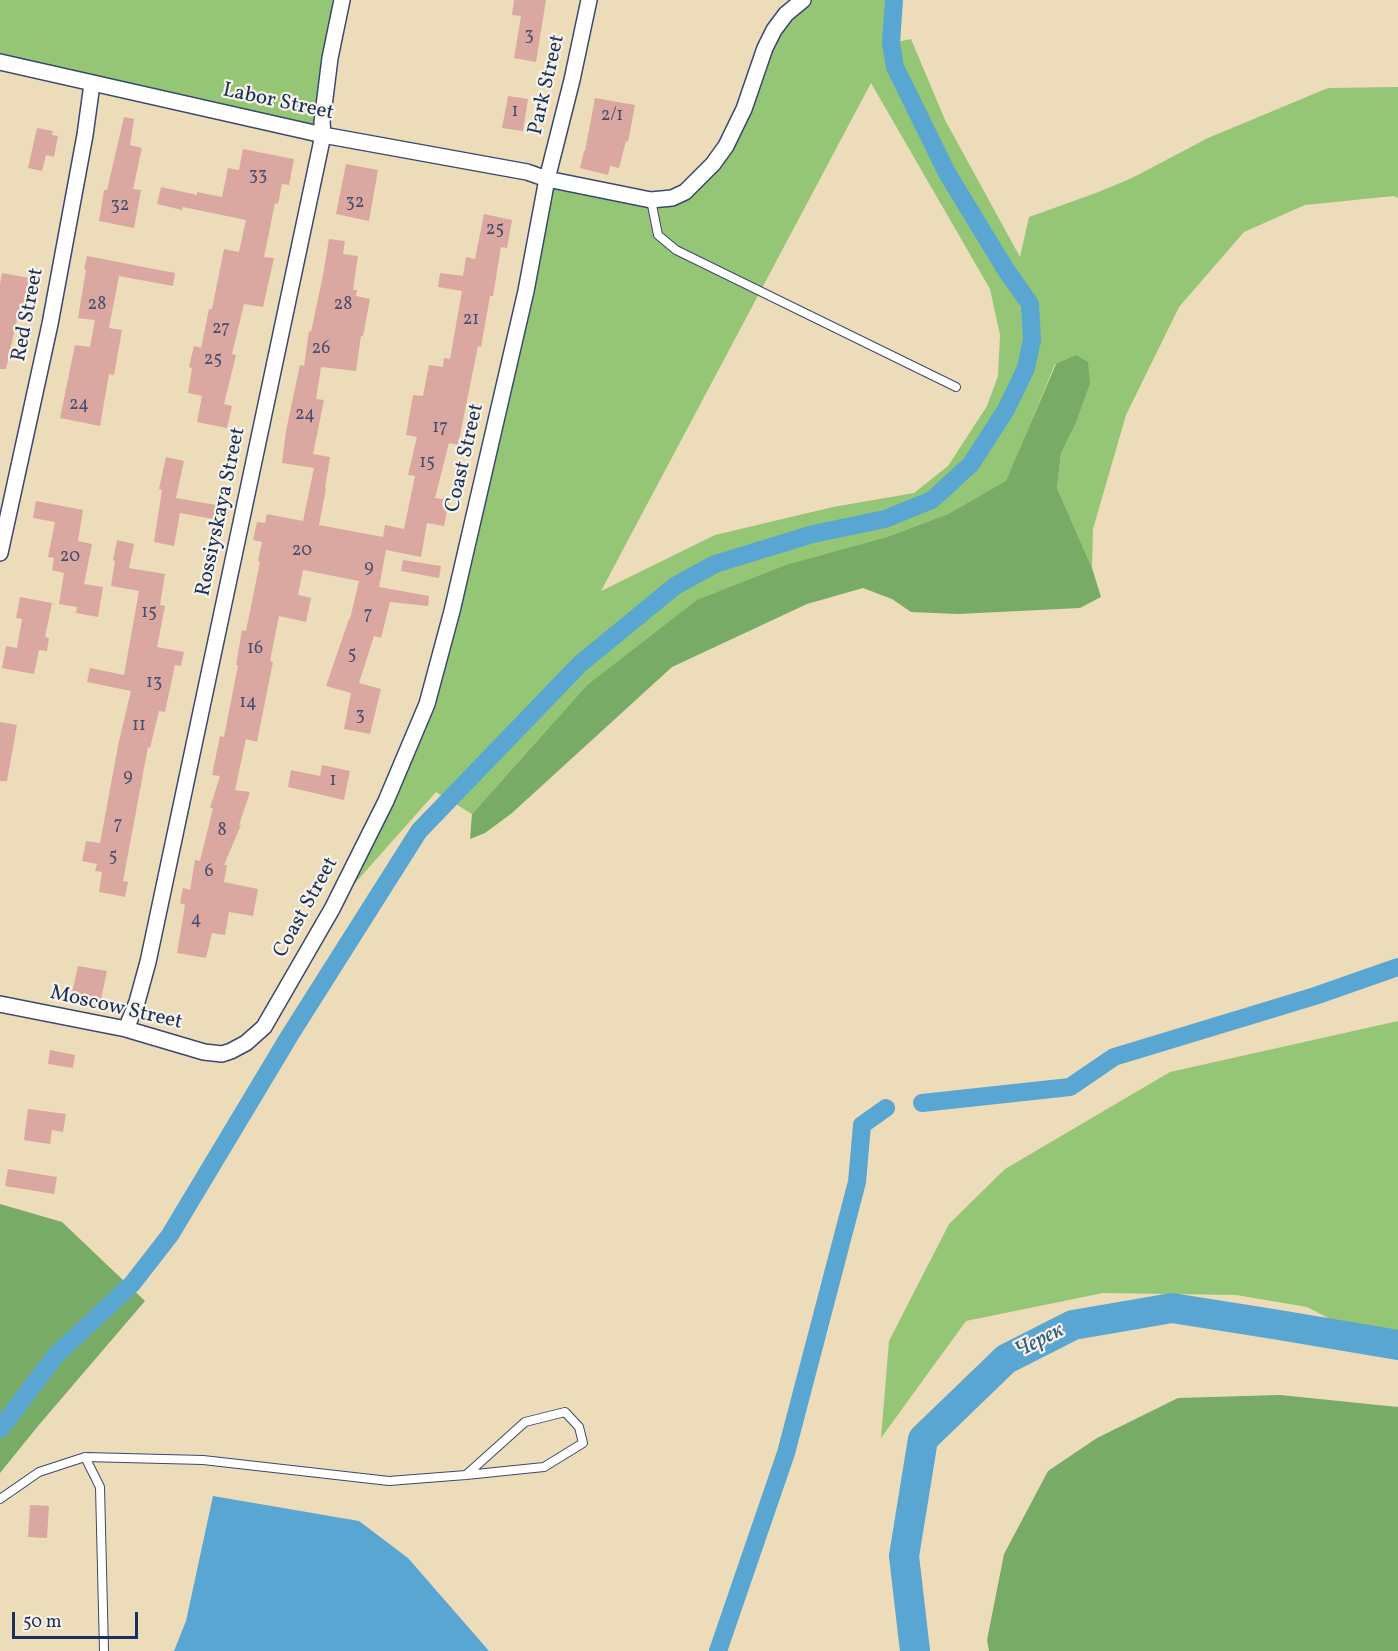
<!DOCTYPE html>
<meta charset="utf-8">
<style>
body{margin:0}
#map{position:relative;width:1398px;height:1651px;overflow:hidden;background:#eddcba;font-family:Vollkorn,serif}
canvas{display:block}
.scale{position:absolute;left:12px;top:1612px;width:126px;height:27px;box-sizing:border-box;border:3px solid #1b2f5e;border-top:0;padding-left:8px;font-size:18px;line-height:21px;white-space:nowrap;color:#1b2f5e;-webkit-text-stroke:4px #f7f3e8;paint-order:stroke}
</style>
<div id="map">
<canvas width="1398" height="1651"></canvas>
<div class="scale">50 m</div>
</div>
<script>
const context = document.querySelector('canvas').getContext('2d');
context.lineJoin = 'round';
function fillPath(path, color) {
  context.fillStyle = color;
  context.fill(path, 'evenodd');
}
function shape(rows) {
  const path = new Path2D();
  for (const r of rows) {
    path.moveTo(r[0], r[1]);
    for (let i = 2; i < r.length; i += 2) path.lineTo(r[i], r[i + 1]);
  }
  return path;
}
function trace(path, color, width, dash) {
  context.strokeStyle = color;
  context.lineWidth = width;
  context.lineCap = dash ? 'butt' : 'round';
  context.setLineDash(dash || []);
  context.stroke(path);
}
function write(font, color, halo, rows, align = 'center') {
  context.font = font + ' Vollkorn,serif';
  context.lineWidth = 4.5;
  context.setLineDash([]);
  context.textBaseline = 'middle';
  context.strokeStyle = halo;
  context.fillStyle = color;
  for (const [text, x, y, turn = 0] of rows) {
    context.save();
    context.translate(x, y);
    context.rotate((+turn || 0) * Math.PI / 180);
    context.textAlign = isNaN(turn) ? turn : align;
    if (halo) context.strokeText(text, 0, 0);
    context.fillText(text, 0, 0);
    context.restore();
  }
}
fillPath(shape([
 [0,0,342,0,323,135,0,62],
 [803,0,894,0,891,43,911,39,945,120,1020,257,1029,217,1096,193,1132,178,1208,138,1328,88,1398,87,1398,198,1394,196,1305,205,1244,232,1179,307,1126,415,1093,529,1092,568,1057,488,1061,453,1076,423,1090,384,1055,364,1007,481,948,514,884,538,586,686,472,814,436,792,332,909,427,704,547,179,672,198,713,164,765,48],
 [871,83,990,289,1000,335,998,376,987,406,948,466,914,493,833,507,715,535,601,591],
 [1398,1021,1398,1354,1307,1307,1236,1295,1103,1293,966,1321,881,1438,889,1341,949,1224,1005,1169,1170,1072]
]), '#95c675');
fillPath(shape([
 [1076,355,1088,362,1090,384,1076,423,1061,453,1057,488,1092,568,1101,597,1080,608,958,614,911,612,892,599,863,588,807,604,672,667,512,813,485,833,470,839,472,814,586,686,697,600,786,565,884,538,948,514,1006,481,1056,364],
 [0,1204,62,1222,145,1301,38,1426,0,1473],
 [1280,1395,1398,1407,1398,1651,989,1651,987,1640,1004,1554,1048,1471,1097,1438,1178,1398]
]), '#78ab66');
fillPath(shape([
 [213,1496,359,1521,408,1558,489,1651,174,1651,186,1621]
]), '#58a6d1');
trace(shape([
 [922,1103,1070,1087,1114,1057,1315,996,1398,967],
 [0,1429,56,1355,132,1284,170,1235,290,1035,419,831,580,664,675,586,715,564,813,534,885,519,932,500,971,464,1007,408,1026,368,1032,340,1030,304,1006,270,947,173,895,67,891,43,894,0],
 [718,1651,786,1453,857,1182,862,1125,886,1108]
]), '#58a6d1', 18);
trace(shape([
 [915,1651,904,1556,923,1439,1006,1359,1073,1325,1172,1308,1273,1324,1398,1345]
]), '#58a6d1', 30);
fillPath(shape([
 [514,0,546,0,536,62,514,58,521,16,512,15],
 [508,96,528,99,523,131,502,128],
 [595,98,635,105,628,142,626,141,619,168,610,166,608,175,580,168,584,151,585,151],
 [124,117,134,119,130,145,142,148,133,189,141,190,134,228,99,221,104,190,107,190],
 [37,128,53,131,52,135,58,136,54,157,46,155,42,171,28,168],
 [243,149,294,159,289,185,282,184,278,204,275,203,264,257,274,258,263,307,244,304,232,354,236,355,224,404,232,406,227,428,197,422,202,396,188,393,192,368,189,367,194,346,201,348,209,309,212,309,224,249,239,252,246,220,183,207,182,210,157,204,161,187,197,195,197,192,222,197,228,168,239,170],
 [346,164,378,170,369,221,336,214],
 [484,214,512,220,507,248,501,247,493,296,490,296,481,347,478,346,458,445,449,443,435,498,449,500,444,526,427,523,421,557,386,550,379,587,429,596,428,606,390,602,381,638,374,636,359,683,381,689,370,734,344,729,351,693,326,686,349,619,350,619,359,581,303,570,298,595,311,598,306,622,279,616,270,661,273,662,257,742,246,739,235,790,250,792,239,825,241,825,224,865,227,865,224,882,258,889,253,916,229,912,225,935,212,933,206,958,177,953,185,905,180,903,183,888,190,890,195,860,200,861,213,808,210,808,220,776,212,775,220,736,224,737,238,665,236,665,242,630,246,631,260,562,258,561,262,542,253,540,257,522,265,523,267,514,303,521,314,468,282,463,286,431,300,365,304,366,309,331,311,332,323,275,329,239,345,241,343,254,358,256,353,290,357,290,356,296,370,299,363,336,361,336,356,371,321,367,316,399,324,400,313,454,330,457,325,488,326,489,319,525,383,537,385,525,404,529,415,476,408,475,417,437,406,435,413,395,423,396,429,365,443,367,444,358,450,359,462,291,438,287,440,273,463,276,466,257,475,259],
 [87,256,175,273,173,286,119,276,109,328,122,330,114,375,109,374,100,426,60,418,75,345,90,347,95,320,78,318,86,270,84,269],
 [2,273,29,278,23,307,20,306,6,369,0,369,0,284],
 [166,457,184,461,176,498,216,505,213,519,180,513,174,546,154,542,162,490,159,489],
 [36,501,83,510,78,541,92,544,84,584,103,587,98,617,76,613,77,607,59,604,64,573,52,570,54,558,48,557,55,522,33,518],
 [117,540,134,544,129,568,165,574,160,605,165,606,157,647,184,652,181,666,175,665,165,712,159,711,150,748,148,747,123,881,128,882,125,897,99,892,102,872,95,871,97,864,82,861,86,841,100,843,119,741,131,691,87,682,90,668,124,675,139,591,111,586,115,561,113,560],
 [403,560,441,566,439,578,401,571],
 [20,597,52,603,45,637,49,638,47,651,39,650,34,674,2,668,6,646,17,648,22,619,16,618],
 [0,722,17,725,7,781,0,781],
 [322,765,350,771,344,800,288,787,291,770,320,776],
 [78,966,107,971,101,999,72,993],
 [50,1050,75,1055,73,1068,48,1064],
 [28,1109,66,1114,63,1132,52,1130,50,1144,24,1140],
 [8,1169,57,1177,54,1194,5,1186],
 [30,1505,49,1506,47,1538,28,1537]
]), '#daa8a0');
const service = shape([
 [651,200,658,235,676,250,956,387],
 [85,1457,100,1487,104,1651],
 [0,1499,39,1472,85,1457,203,1460,389,1481,466,1475,544,1467,583,1443,579,1427,565,1412,525,1422,466,1475]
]);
const minor = shape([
 [0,62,323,135,527,172,547,179,572,80,589,0],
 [0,553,50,324,85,135,92,84],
 [0,1004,126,1029,204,1052,222,1054,231,1051,246,1043,264,1027,332,909,386,801,427,704,452,611,526,291,547,179,651,200,672,198,685,192,713,164,726,146,744,109,765,48,774,30,786,14,803,0],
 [126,1029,137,1002,148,962,323,135,322,122,330,58,342,0]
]);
trace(service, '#3a496c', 10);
trace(minor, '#3a496c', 18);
trace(service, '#fff', 8);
trace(minor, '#fff', 15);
write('18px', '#4b4d6e', null, [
 ["3",529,37],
 ["1",515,113],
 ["2/1",612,117],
 ["33",258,177],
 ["32",355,204],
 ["32",120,207],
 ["25",495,231],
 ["28",97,306],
 ["28",343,306],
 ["21",471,321],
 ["27",221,330],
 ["26",321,350],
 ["25",213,361],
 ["24",79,406],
 ["24",305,416],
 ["17",440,429],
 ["15",427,464],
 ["20",302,552],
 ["20",70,558],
 ["9",369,569],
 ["15",149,614],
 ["7",368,616],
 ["16",255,650],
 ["5",352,656],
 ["13",154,684],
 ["14",248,704],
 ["3",360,717],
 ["11",139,727],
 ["9",128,778],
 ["1",333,782],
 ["7",118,826],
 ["8",222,832],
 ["5",113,858],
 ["6",209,873],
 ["4",196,921]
]);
write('21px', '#1b2f5e', '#f7f3e8', [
 ["Park Street",548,85,-77],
 ["Labor Street",278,103,12],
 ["Red Street",29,315,-79],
 ["Coast Street",466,458,-77],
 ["Rossiyskaya Street",222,512,-78],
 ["Coast Street",307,908,-61],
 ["Moscow Street",116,1009,13]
]);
write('italic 22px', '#305986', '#f7f3e8', [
 ["Черек",1040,1342,-27]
]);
</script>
